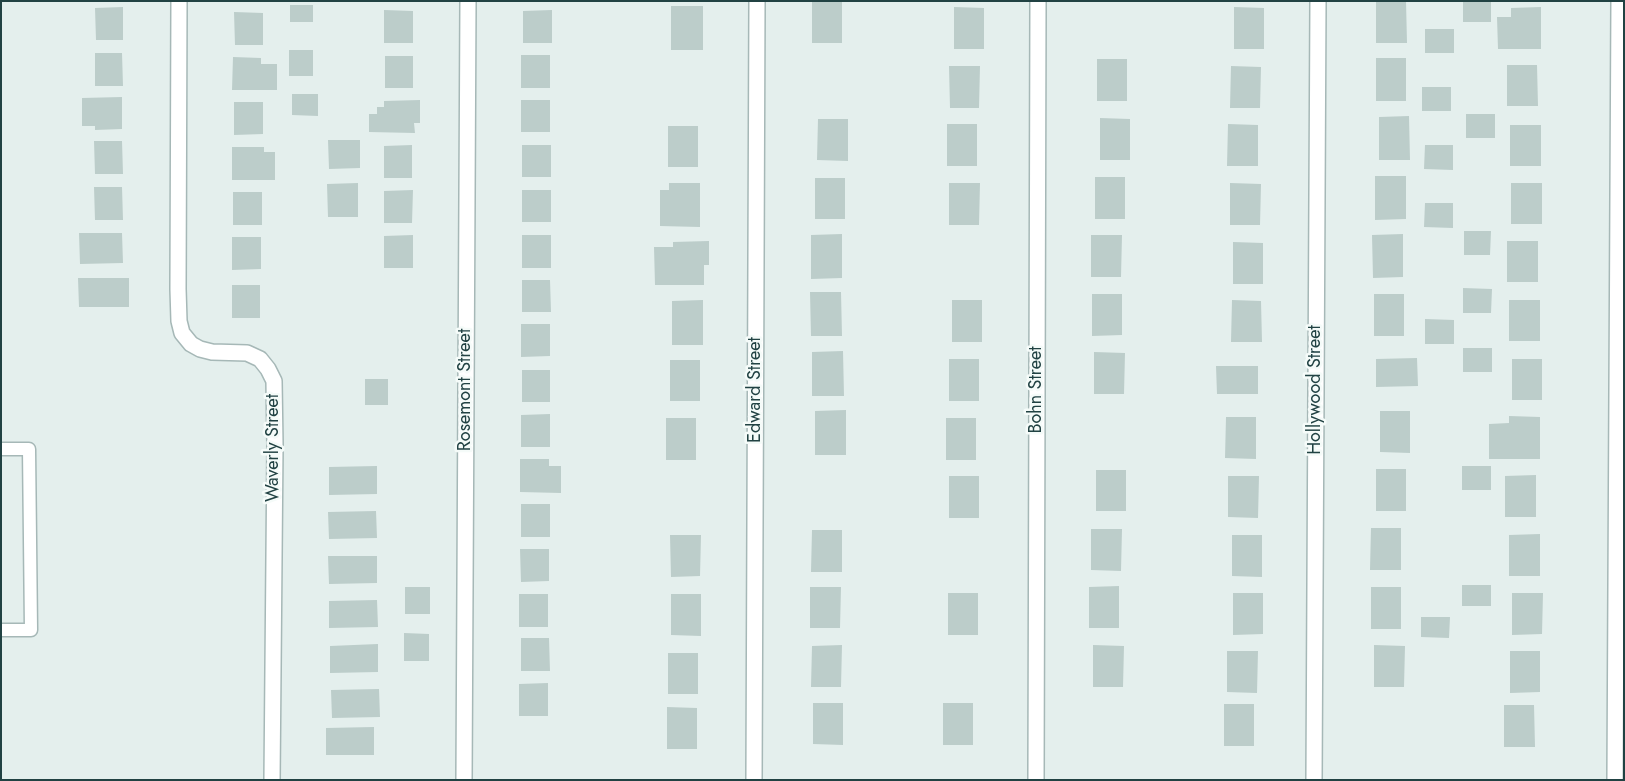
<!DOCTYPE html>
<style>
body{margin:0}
#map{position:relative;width:1625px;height:781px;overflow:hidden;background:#e4efed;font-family:Jost,sans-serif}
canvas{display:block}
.frame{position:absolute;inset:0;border:2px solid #214243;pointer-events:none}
</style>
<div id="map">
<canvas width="1625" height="781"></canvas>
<div class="frame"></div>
</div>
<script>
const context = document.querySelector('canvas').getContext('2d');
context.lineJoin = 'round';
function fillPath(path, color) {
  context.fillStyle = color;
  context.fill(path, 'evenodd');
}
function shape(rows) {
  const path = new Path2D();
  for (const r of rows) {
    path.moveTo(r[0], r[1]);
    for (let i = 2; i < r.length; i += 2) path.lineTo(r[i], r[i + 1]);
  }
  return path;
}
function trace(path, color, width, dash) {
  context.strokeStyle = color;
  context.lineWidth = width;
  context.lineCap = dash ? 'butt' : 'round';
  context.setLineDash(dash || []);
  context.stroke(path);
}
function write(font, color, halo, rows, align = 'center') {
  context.font = font + ' Jost,sans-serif';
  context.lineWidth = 5;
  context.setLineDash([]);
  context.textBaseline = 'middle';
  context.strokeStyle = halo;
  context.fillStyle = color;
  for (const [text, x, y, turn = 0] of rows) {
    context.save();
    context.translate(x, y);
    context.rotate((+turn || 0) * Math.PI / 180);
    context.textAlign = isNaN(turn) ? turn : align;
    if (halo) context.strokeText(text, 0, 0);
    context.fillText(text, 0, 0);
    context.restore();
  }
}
fillPath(shape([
 [1376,1,1406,1,1407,43,1376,43],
 [1463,1,1491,1,1491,22,1463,22],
 [812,2,842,2,842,43,812,43],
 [290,5,313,5,313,22,290,22],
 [671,6,703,6,703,50,671,50],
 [123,7,123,40,96,40,95,8],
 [954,7,984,8,984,49,954,49],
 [1234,7,1264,8,1264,49,1234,49],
 [1541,7,1541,49,1498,49,1497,17,1511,17,1511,8],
 [384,10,413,11,413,43,384,43],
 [552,10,552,43,523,43,523,11],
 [234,12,263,13,263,45,235,45],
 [1425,29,1454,29,1454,53,1425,53],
 [289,50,313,50,313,76,289,76],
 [95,53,122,53,123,86,95,86],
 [521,55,550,55,550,88,521,88],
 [385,56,413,56,413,88,385,88],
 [233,57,261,58,261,64,277,64,277,90,232,90],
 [1376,58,1406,58,1406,101,1376,101],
 [1097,59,1127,59,1127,101,1097,101],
 [1507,65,1537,65,1538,106,1507,106],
 [949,66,980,66,979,108,950,108],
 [1231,66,1261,67,1260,108,1230,108],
 [1422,87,1451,87,1451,111,1422,111],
 [292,94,318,94,318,116,292,115],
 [122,97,122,129,95,130,95,126,82,126,82,98],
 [420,100,420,123,414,123,415,133,369,132,369,114,377,114,377,107,384,107,384,101],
 [521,100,550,100,550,132,521,132],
 [234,102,263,102,263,134,234,135],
 [1466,114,1495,114,1495,138,1466,138],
 [1409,116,1410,160,1379,160,1379,117],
 [1100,118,1130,119,1130,160,1100,160],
 [818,119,848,119,848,161,817,160],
 [947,124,977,124,977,166,947,166],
 [1228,124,1258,125,1258,166,1227,166],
 [1510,125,1541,125,1541,166,1510,166],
 [668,126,698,126,698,167,668,167],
 [328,140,360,140,360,168,329,169],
 [94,141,122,141,123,174,95,174],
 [412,145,412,178,384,178,384,146],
 [522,145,551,145,551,177,522,177],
 [1425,145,1453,145,1453,170,1424,169],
 [232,147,264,147,264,152,275,152,275,180,232,180],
 [1375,176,1406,176,1406,219,1375,220],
 [1095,177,1125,177,1125,219,1095,219],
 [815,178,845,178,845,219,815,219],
 [358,183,358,217,328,217,327,184],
 [669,183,700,183,700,227,660,226,660,190,669,190],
 [949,183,980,183,979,225,949,225],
 [1230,183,1261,184,1260,225,1230,225],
 [1511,183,1542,183,1542,224,1511,224],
 [94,187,122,187,123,220,95,220],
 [413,190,412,223,384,223,384,191],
 [522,190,551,190,551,222,522,222],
 [233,192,262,192,262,225,233,225],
 [1425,203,1453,203,1453,228,1424,227],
 [1464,231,1491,231,1490,255,1464,255],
 [79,233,122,233,123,263,80,264],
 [842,234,842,278,811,279,811,235],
 [1403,234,1403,277,1373,278,1372,235],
 [413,235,413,268,384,268,384,236],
 [522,235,551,235,551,268,522,268],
 [1091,235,1122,235,1121,277,1091,277],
 [232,237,261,237,261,269,232,270],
 [709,241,709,265,704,265,704,285,655,285,654,247,673,247,673,242],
 [1507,241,1538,241,1538,282,1507,282],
 [1233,242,1263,243,1263,284,1233,284],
 [78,278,129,278,129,307,79,307],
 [522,280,550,280,551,312,522,312],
 [232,285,260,285,260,318,232,318],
 [1463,288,1492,289,1491,313,1463,313],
 [810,292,841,292,842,336,811,336],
 [1092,294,1122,294,1122,335,1092,336],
 [1374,294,1404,294,1404,336,1374,336],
 [703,300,703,345,672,345,672,301],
 [952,300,982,300,982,342,952,342],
 [1232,300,1261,301,1262,342,1231,342],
 [1509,300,1540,300,1540,341,1509,341],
 [1425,319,1454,320,1454,344,1425,344],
 [521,324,550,324,550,356,521,357],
 [1463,348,1492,348,1492,372,1463,372],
 [843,351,844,396,812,396,812,352],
 [1094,352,1125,353,1124,394,1094,394],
 [1417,358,1418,386,1376,387,1376,359],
 [949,359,979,359,979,401,949,401],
 [1512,359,1542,359,1542,400,1512,400],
 [670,360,700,360,700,401,670,401],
 [1216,366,1258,366,1258,394,1217,394],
 [522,370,550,370,550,402,522,402],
 [365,379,388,379,388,405,365,405],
 [846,410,846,455,815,455,815,411],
 [1380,411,1410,411,1410,453,1380,452],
 [550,414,550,447,521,447,521,415],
 [1509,416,1540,417,1540,459,1489,459,1489,424,1509,423],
 [1226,417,1256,417,1256,459,1225,458],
 [666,418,696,418,696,460,666,460],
 [946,418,976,418,976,460,946,460],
 [520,459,549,459,549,466,561,466,561,493,520,492],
 [377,466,377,494,329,495,329,467],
 [1462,466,1491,466,1491,490,1462,490],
 [1376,469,1406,469,1406,511,1376,511],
 [1096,470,1126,470,1126,511,1096,511],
 [1536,475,1536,517,1505,517,1505,476],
 [949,476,979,476,979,518,949,518],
 [1228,476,1259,476,1258,518,1228,517],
 [521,504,550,504,550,537,521,537],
 [376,511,377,538,329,539,328,512],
 [1371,528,1401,528,1401,570,1370,570],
 [1091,529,1122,529,1121,571,1091,570],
 [812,530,842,530,842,572,811,572],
 [1540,534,1540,576,1509,576,1509,535],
 [670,535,701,535,700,576,671,577],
 [1232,535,1262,535,1262,577,1232,576],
 [520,549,549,549,549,581,521,582],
 [328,556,377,556,377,583,329,584],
 [1462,585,1491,585,1491,606,1462,606],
 [1119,586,1119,628,1089,628,1089,587],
 [405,587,430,587,430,614,405,614],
 [810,587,841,587,840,628,810,628],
 [1371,587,1401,587,1401,629,1371,629],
 [948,593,978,593,978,635,948,635],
 [1233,593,1263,593,1263,634,1233,635],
 [1512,593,1543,593,1542,634,1512,635],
 [519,594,548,594,548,627,519,627],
 [671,594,701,594,701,636,671,635],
 [377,600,378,627,329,628,329,601],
 [1421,617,1450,617,1449,638,1421,637],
 [404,633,429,634,429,661,404,661],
 [521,638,549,638,550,671,521,671],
 [378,644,378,672,330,673,330,646],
 [842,645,841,687,811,687,812,646],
 [1093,645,1124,646,1123,687,1093,687],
 [1374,645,1405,646,1404,687,1374,687],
 [1227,651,1258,651,1257,693,1227,692],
 [1510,651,1540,651,1540,692,1510,693],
 [668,653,698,653,698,694,668,694],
 [548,683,548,716,519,716,519,684],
 [379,689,380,717,332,718,331,690],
 [813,703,843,703,843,745,813,744],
 [943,703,973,703,973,745,943,745],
 [1224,704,1254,704,1254,746,1224,746],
 [1504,705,1534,705,1535,747,1504,747],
 [667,707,697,708,697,749,667,749],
 [374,727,374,755,326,755,326,728]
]), '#bccdca');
const service = shape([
 [1,449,29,449,31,630,1,630]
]);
const minor = shape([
 [179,1,178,289,179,321,182,333,191,344,200,349,212,352,247,353,260,359,268,369,274,381,275,445,272,780],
 [464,780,468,1],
 [754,780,757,1],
 [1036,780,1038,1],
 [1314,780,1318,1]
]);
const tertiary = shape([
 [1615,780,1619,1]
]);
trace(service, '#a6b8b7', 15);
trace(minor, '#a6b8b7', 18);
trace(tertiary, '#a6b8b7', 18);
trace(service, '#fff', 12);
trace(minor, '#fff', 15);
trace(tertiary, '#fff', 15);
write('18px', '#214243', '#f5fbf9', [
 ["Rosemont Street",466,390,-90],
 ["Edward Street",756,390,-90],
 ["Bohn Street",1037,390,-90],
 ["Hollywood Street",1316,390,-90],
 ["Waverly Street",274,448,-90]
]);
</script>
